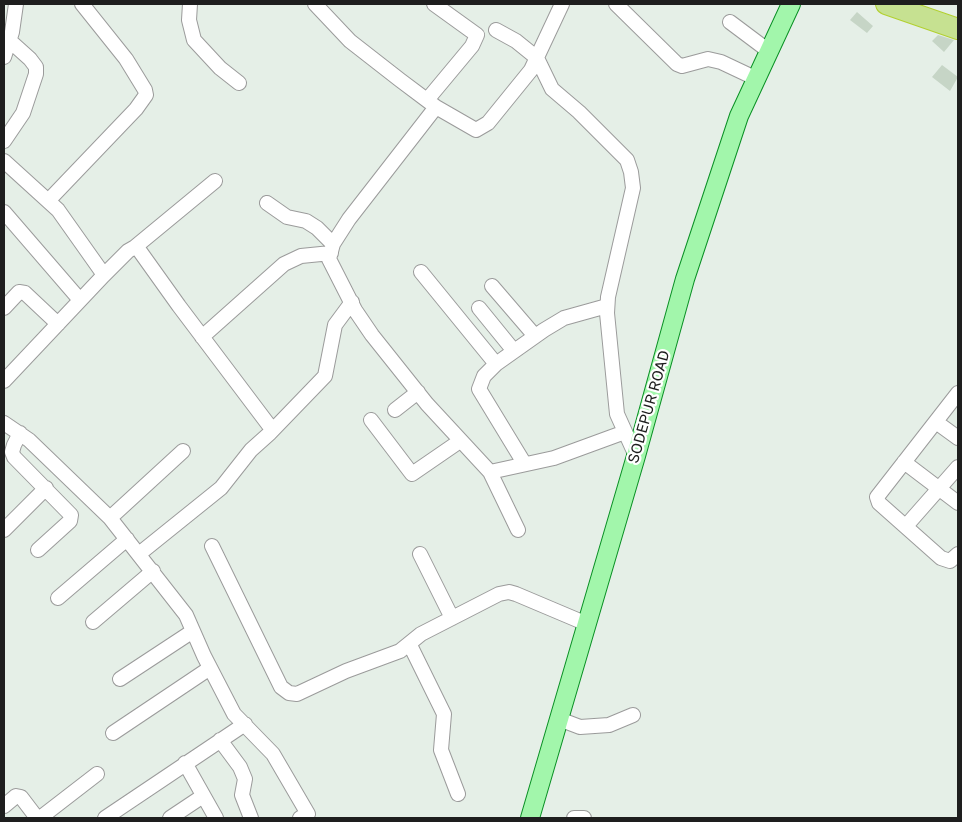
<!DOCTYPE html>
<style>
body{margin:0}
#map{position:relative;width:962px;height:822px;overflow:hidden;background:#e5efe7;font-family:"Golos Text",sans-serif}
canvas{display:block}
.frame{position:absolute;inset:0;border:5px solid #1e1e1e;pointer-events:none}
</style>
<div id="map">
<canvas width="962" height="822"></canvas>
<div class="frame"></div>
</div>
<script>
const context = document.querySelector('canvas').getContext('2d');
context.lineJoin = 'round';
function fillPath(path, color) {
  context.fillStyle = color;
  context.fill(path, 'evenodd');
}
function shape(rows) {
  const path = new Path2D();
  for (const r of rows) {
    path.moveTo(r[0], r[1]);
    for (let i = 2; i < r.length; i += 2) path.lineTo(r[i], r[i + 1]);
  }
  return path;
}
function trace(path, color, width, dash) {
  context.strokeStyle = color;
  context.lineWidth = width;
  context.lineCap = dash ? 'butt' : 'round';
  context.setLineDash(dash || []);
  context.stroke(path);
}
function write(font, color, halo, rows, align = 'center') {
  context.font = font + ' "Golos Text",sans-serif';
  context.lineWidth = 4.5;
  context.setLineDash([]);
  context.textBaseline = 'middle';
  context.strokeStyle = halo;
  context.fillStyle = color;
  for (const [text, x, y, turn = 0] of rows) {
    context.save();
    context.translate(x, y);
    context.rotate((+turn || 0) * Math.PI / 180);
    context.textAlign = isNaN(turn) ? turn : align;
    if (halo) context.strokeText(text, 0, 0);
    context.fillText(text, 0, 0);
    context.restore();
  }
}
fillPath(shape([
 [857,12,873,26,867,33,850,20],
 [938,35,954,40,944,52,932,41],
 [942,65,958,77,950,91,932,77]
]), '#c6d5c6');
const minor = shape([
 [190,4,189,20,194,40,220,68,239,83],
 [315,4,350,41,400,80,436,107,476,130,488,123,531,70,562,4],
 [616,4,677,64,682,66,708,59,721,62,757,79],
 [730,22,770,52],
 [496,30,516,41,537,58,552,89,579,112,627,160,631,172,633,188,608,297,607,313,617,414,636,456],
 [4,57,12,32,16,4],
 [427,100,472,46,477,35,434,4],
 [436,107,349,219,333,244,329,259,355,310,372,335,427,404,490,472,554,458,625,432],
 [4,141,23,113,36,74,36,67,30,59,10,41],
 [4,161,58,210,104,275,128,251,135,247,139,250,179,306,271,428,270,433,251,450,221,488,139,554],
 [48,201,136,109,146,95,145,90,126,59,82,4],
 [267,203,287,217,306,221,317,228,333,244],
 [4,212,80,300],
 [135,247,215,181],
 [421,272,496,364],
 [492,286,535,336],
 [4,308,19,292,25,293,58,324],
 [479,308,514,351],
 [202,337,284,264,301,256,331,253],
 [4,381,104,275],
 [958,393,877,497,879,503,941,558,950,561,958,554],
 [395,410,418,392],
 [371,420,412,474,460,441],
 [936,422,958,438],
 [4,423,29,440,110,518,186,615,204,656,234,714,273,754,308,814,300,818],
 [20,433,14,445,12,452,14,457,71,515,70,521,38,550],
 [270,433,325,376,335,325,352,302],
 [904,462,958,503],
 [524,463,479,389,484,376,496,364,544,330,564,318,607,306],
 [490,472,518,530],
 [110,518,183,451],
 [906,526,958,467],
 [4,530,46,488],
 [212,546,281,687,289,693,297,694,346,671,400,651,421,634,499,594,509,592,516,594,587,624],
 [420,554,452,618],
 [58,598,127,539],
 [93,622,153,571],
 [410,645,444,714,441,750,458,794],
 [120,679,193,631],
 [559,719,580,727,609,725,633,715],
 [113,733,210,668],
 [220,740,240,767,245,779,242,795,251,818],
 [185,763,216,818],
 [4,806,16,796,21,797,37,818],
 [40,818,97,774],
 [105,818,245,724],
 [170,818,203,796],
 [574,818,584,818]
]);
const major = shape([
 [530,818,636,456,685,279,739,116,791,4]
]);
const highway = shape([
 [886,4,958,29]
]);
trace(minor, '#9b9b9b', 16);
trace(major, '#099024', 20);
trace(highway, '#b2d02f', 22);
trace(minor, '#fff', 14);
trace(major, '#a2f6ab', 18);
trace(highway, '#c6e191', 20);
write('15px', '#1e1e1e', '#fff', [
 ["SODEPUR ROAD",649,407,-74]
]);
</script>
